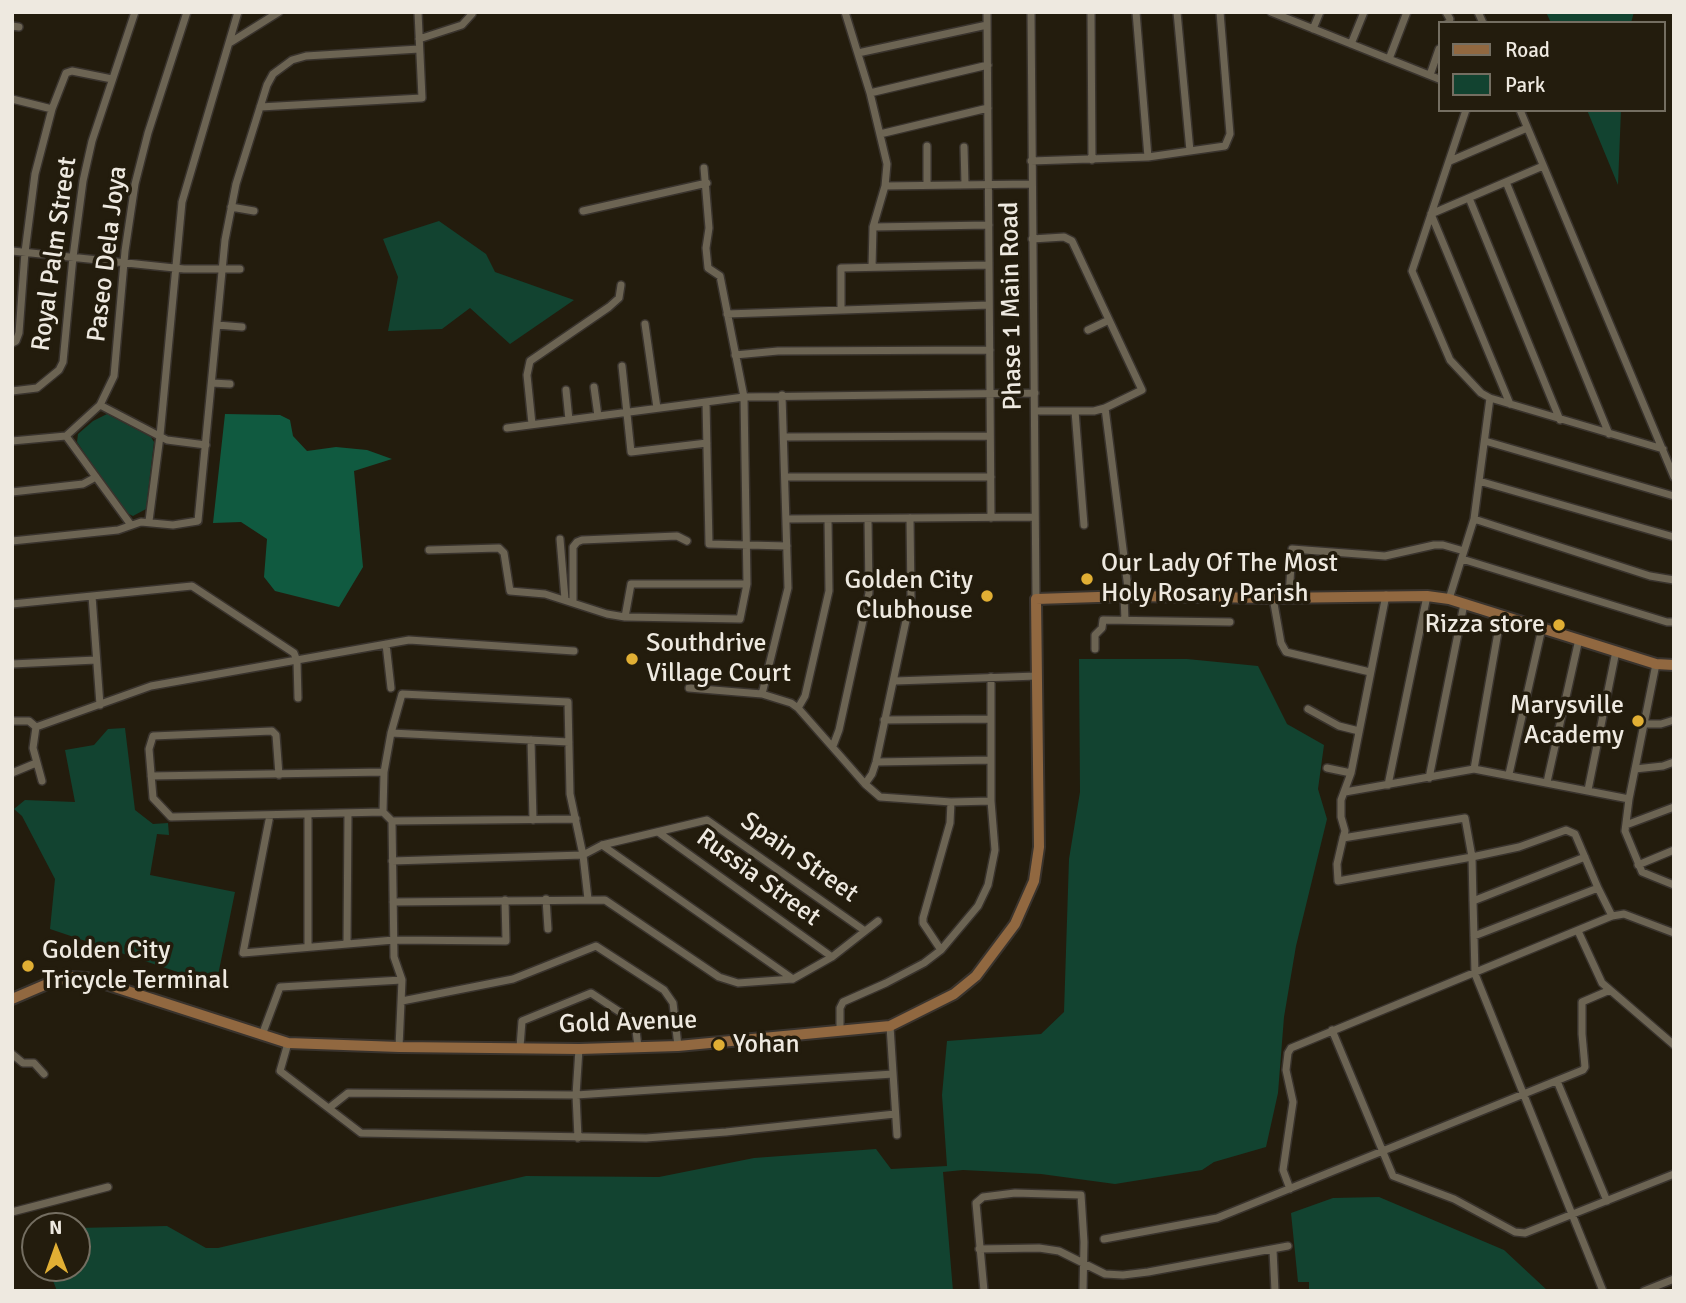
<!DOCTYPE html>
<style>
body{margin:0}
#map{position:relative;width:1686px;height:1303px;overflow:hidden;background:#231c0d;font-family:Signika,sans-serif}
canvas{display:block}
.frame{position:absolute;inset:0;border:14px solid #eee9e0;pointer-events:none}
.legend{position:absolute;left:1438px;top:21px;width:228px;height:91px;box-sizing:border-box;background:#231c0d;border:2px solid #746e61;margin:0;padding:9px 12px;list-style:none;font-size:21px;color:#eee9e0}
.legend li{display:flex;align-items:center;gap:14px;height:35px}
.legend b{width:35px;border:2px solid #746e61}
.north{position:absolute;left:21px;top:1212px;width:70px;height:70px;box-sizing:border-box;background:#231c0d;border:2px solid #746e61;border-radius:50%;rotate:359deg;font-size:19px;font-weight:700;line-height:28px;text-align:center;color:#eee9e0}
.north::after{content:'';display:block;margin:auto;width:24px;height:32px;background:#e1af34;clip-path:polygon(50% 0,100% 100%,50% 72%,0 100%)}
</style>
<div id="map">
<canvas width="1686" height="1303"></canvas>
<div class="frame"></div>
<ul class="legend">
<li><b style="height:9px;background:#916840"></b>Road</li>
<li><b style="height:19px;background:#124330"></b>Park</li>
</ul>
<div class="north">N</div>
</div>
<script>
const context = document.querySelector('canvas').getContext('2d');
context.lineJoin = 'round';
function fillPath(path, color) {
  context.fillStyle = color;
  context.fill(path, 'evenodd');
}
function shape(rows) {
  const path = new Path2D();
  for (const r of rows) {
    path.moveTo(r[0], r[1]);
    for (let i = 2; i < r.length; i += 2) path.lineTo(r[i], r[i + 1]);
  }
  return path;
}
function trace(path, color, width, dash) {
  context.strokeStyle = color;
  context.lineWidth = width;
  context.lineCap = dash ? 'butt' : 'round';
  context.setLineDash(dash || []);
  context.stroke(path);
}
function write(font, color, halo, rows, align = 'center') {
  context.font = font + ' Signika,sans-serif';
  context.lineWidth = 7;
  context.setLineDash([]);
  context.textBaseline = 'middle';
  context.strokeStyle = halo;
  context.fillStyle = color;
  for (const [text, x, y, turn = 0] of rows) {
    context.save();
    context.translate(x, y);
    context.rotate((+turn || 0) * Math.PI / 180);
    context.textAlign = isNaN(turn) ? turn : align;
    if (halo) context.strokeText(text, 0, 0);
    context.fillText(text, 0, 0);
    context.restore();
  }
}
fillPath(shape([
 [1546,12,1634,12,1631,23,1551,23],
 [1587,110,1621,110,1618,185],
 [439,221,486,254,495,272,574,300,510,344,470,308,442,329,388,331,398,277,383,239],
 [107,414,151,437,154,442,146,509,133,516,127,513,118,503,77,442,78,434,93,421],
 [1079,659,1187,659,1258,666,1287,724,1324,745,1318,789,1327,819,1296,946,1284,1017,1278,1093,1266,1147,1214,1162,1202,1170,1115,1184,1041,1174,963,1170,943,1172,953,1291,57,1291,48,1268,77,1268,77,1228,167,1226,206,1248,218,1248,526,1176,659,1177,754,1158,876,1149,891,1169,947,1166,942,1095,947,1041,1041,1034,1064,1012,1069,859,1080,792],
 [125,728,135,810,153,824,168,823,169,835,157,834,150,875,235,892,216,985,50,929,55,879,22,816,14,809,25,800,75,802,65,750,94,745,108,729],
 [1379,1197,1504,1250,1548,1291,1309,1291,1309,1282,1298,1282,1291,1213,1333,1198]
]), '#124330');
fillPath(shape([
 [225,414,280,415,290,420,293,436,307,451,336,447,367,450,392,459,354,471,363,567,339,607,275,591,264,577,267,539,241,522,213,523]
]), '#105a40');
const street = shape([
 [845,12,870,93,887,164,885,186,873,227,872,267],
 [987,12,991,518],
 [1031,12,1036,599],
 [1091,12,1092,160],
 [1136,12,1148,157],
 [1177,12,1190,151],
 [1271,12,1439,79],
 [1446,12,1450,19,1448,23],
 [1478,12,1483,23],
 [12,26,19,27],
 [1313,29,1320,12],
 [419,39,462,25,472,14],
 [231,42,279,12],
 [1351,44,1364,12],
 [858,53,987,25],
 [1389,59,1407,12],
 [1430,75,1439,49],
 [870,93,988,65],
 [12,99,52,109],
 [260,107,422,98,418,12],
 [1466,110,1412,271,1450,360,1481,393,1490,398,1663,449],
 [1520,110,1674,477],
 [880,134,988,108],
 [964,147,965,184],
 [1031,161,1148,157,1225,146,1230,134,1220,12],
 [1450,161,1527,128],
 [1506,182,1609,434],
 [927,185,927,146],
 [885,186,1031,184],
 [1469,198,1560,420],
 [231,207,254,211],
 [583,211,707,183],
 [873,227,989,225],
 [1032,239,1064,237,1072,241,1142,390,1105,408,1094,411,1035,411],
 [12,251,184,269,240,269],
 [841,308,841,268,989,265],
 [727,314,989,305],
 [645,324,657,408],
 [217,325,242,327],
 [1088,330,1109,320],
 [12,343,16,341,19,333,25,252,35,174,52,109,66,73,72,71,112,79],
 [735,355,778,351,990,350],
 [622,366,631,452,707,443],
 [212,383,230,384],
 [594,387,598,416],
 [566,390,569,420],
 [12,391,37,388,59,370,63,362,73,257,83,181,92,141,135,12],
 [706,402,709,544,787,546],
 [1510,404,1431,214,1543,166],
 [100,405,167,440,206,445],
 [1105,408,1129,596],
 [1075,411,1084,525],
 [532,424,527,375,530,361,609,307,619,298,621,285],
 [507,428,744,397,1035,393],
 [66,436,131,525],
 [784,437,990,436],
 [12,441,66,436,100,405,114,376,125,251,135,184,148,133,187,12],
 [1485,441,1674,496],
 [785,477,991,477],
 [1479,481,1674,537],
 [12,492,83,484,96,477],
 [787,519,1035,517],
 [1474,519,1650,576,1674,580],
 [149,521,160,436,182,202,238,12],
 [560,539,565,599],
 [12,541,118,530,141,522,173,525,198,521,225,240,236,184,267,85,273,74,292,60,306,56,419,49],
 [429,550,499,548,504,553,510,591,545,594,607,614,625,617,740,619,747,584,744,397,720,276,708,268,706,248,709,228,704,168],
 [1462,559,1667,622,1674,622],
 [92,596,100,705],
 [1124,596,1125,620],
 [1289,597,1292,549,1385,556,1434,545,1443,545,1464,551],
 [1273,598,1281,643,1286,652,1370,672],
 [1449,599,1474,519,1490,398],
 [573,602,573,547,577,542,582,540,677,536,687,541],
 [12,604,192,586,294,653,297,661,298,698],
 [625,617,631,584,747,584],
 [386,644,391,688],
 [1095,649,1095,635,1102,628,1103,620,1230,622],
 [12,664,96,660],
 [1656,664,1629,799,1625,831,1642,872,1674,885],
 [895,681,1037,676],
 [689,688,762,694,791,703,798,708,865,784,880,797,951,802,991,801],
 [762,694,788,588,782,395],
 [798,708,805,696,829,591,828,519],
 [1308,709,1339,726,1359,731],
 [884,720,991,719],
 [12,721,29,721,36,727],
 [1644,724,1661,724,1674,720],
 [36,727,151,686,409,640,574,651],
 [36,727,33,748,42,781],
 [391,733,569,742],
 [531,740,533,820],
 [833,746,839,730,869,593,868,519],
 [876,762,991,760],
 [1327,768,1351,773],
 [1474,769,1501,615],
 [1635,769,1663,766,1674,762],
 [12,773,36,763],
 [1509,774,1542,628],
 [279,775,276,735,272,731,153,736,149,749,153,798,171,817,383,812],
 [151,776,384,772],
 [1429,778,1464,604],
 [1547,782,1579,639],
 [865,784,872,774,876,762,911,597,910,518],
 [1388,785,1427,596],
 [1588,790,1616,651],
 [1345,792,1474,769,1629,799],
 [270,815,243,953,394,940,506,941,505,900],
 [392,821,576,819],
 [1626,825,1674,807],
 [658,832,832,957],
 [1343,838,1465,818,1472,857,1338,881,1337,864,1343,838,1345,831,1341,817,1341,800,1351,773,1386,595],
 [602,845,793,979],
 [392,861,583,855,602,845,707,820,865,931],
 [1638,865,1674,850],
 [1598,888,1612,916],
 [546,899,548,929],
 [1473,901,1585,857],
 [393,902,605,900,719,977,738,983,793,979,832,957,878,921],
 [1578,931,1602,983,1674,1045],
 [1474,936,1598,888,1575,834,1566,830,1519,847,1472,857,1473,901,1474,936,1475,974,1603,1291],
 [347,944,348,813],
 [308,947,308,814],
 [941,950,923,923,923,918,950,823,951,802],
 [402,1001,513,979,596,946,664,990,673,1003,678,1046],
 [890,1026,897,1135],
 [1332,1030,1393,1176,1454,1199,1515,1232,1525,1233,1674,1174],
 [840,1031,840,1008,843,1002,886,983,924,963,941,950,978,906,988,885,995,850,991,801,991,677],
 [262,1035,280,987,402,980],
 [288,1043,280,1071,361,1133,646,1138,726,1132,895,1114],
 [399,1047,402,980,394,957,392,821,383,812,384,772,391,733,402,694,568,702,570,794,583,855,588,899],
 [520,1047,522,1021,591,993,635,1022,638,1047],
 [12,1054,23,1063,34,1063,44,1074],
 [1557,1081,1607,1201],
 [329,1108,348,1093,576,1095,893,1074],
 [578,1138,576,1095,579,1049],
 [1290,1189,1283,1170,1293,1102,1286,1070,1288,1053,1291,1048,1612,916,1624,914,1674,933],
 [12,1212,108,1187],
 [1104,1239,1217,1218,1583,1070,1585,1067,1582,1034,1582,1002,1610,990],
 [979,1249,1039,1248,1059,1251,1105,1274,1123,1275,1148,1272,1288,1246],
 [1273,1250,1275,1291],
 [984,1291,976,1203,983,1197,1015,1193,1081,1195,1084,1242,1083,1291],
 [1644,1291,1674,1279]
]);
const secondary = shape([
 [12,999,54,981,72,977,87,978,288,1043,399,1047,579,1049,678,1046,890,1026,954,994,976,976,1015,924,1034,881,1039,847,1036,599,1129,596,1273,598,1427,596,1449,599,1656,664,1674,665]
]);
trace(street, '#39332d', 10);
trace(secondary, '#39332d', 14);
trace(street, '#6c6453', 7);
trace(secondary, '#916840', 10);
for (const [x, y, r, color] of [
 [1087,579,7,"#e1af34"],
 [987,596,7,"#e1af34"],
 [1559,625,7,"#e1af34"],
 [632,659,7,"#e1af34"],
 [1638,721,7,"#e1af34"],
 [28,966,7,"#e1af34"],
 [719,1045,7,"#e1af34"]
]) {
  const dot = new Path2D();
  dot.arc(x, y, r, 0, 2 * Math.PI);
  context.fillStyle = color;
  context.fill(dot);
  trace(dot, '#231c0d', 2.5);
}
write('26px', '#eee9e0', '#231c0d', [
 ["Royal Palm Street",55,254,-82],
 ["Paseo Dela Joya",108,254,-83],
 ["Phase 1 Main Road",1012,306,-91],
 ["Spain Street",799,858,35],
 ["Russia Street",758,878,36],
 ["Gold Avenue",628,1023,-2]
]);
write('26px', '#eee9e0', '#231c0d', [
 ["Our Lady Of The Most",1101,564],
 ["Holy Rosary Parish",1101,594],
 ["Golden City",973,581,"right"],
 ["Clubhouse",973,611,"right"],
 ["Rizza store",1545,625,"right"],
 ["Southdrive",646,644],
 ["Village Court",646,674],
 ["Marysville",1624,706,"right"],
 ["Academy",1624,736,"right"],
 ["Golden City",42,951],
 ["Tricycle Terminal",42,981],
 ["Yohan",733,1045]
], 'left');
</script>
